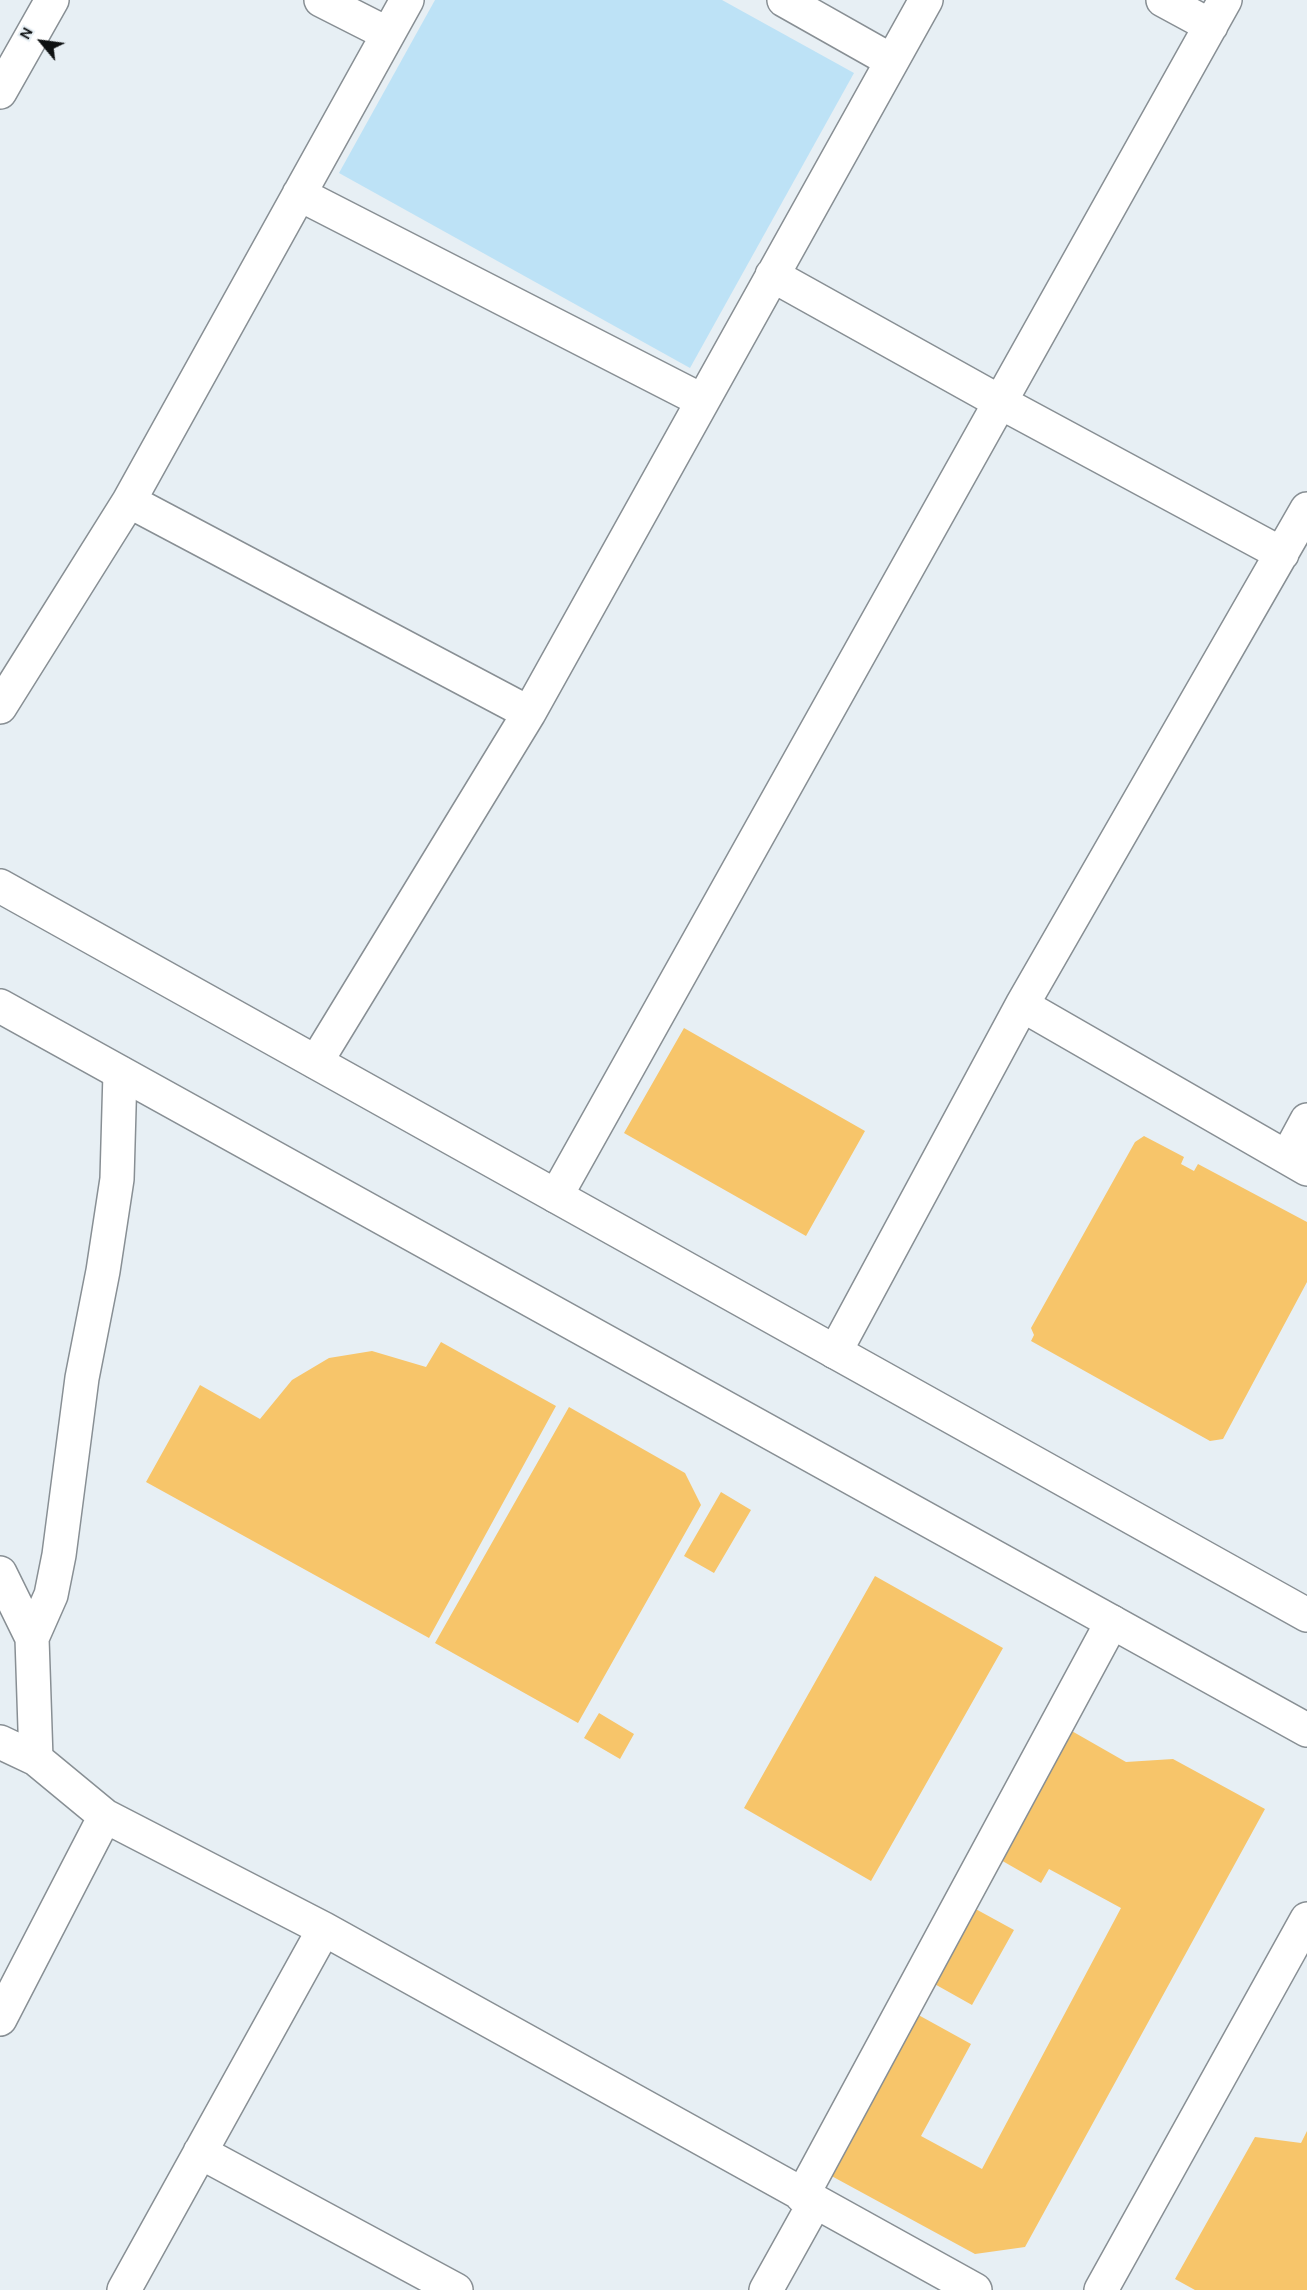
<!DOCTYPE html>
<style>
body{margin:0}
#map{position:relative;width:1307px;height:2290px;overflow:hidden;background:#e7eff4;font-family:Karla,sans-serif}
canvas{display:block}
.north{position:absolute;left:12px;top:12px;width:60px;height:60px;-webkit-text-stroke:4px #e7eff4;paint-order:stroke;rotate:299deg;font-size:16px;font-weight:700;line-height:24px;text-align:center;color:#0e1112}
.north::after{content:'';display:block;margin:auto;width:21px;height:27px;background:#0e1112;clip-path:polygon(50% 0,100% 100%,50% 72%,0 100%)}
</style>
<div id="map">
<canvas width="1307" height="2290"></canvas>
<div class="north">N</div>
</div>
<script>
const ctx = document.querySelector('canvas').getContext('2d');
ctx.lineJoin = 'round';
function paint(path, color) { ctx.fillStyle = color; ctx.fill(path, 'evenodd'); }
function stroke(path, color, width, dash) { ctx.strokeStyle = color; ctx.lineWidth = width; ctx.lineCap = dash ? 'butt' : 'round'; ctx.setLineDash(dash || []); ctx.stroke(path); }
paint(new Path2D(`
 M435,0h287l132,73 -164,295 -351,-195z`), '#bde2f6');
paint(new Path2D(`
 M684,1028l181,103 -59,105 -182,-103z
 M1144,1136l40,21 -3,7 13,7 4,-7 109,58v60l-84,157 -13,2 -179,-100 3,-6 -3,-7 104,-186z
 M441,1342l115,64 -127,232 -283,-156 54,-97 60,34 32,-39 37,-22 43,-7 54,16z
 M569,1407l116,66 16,32 -123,218 -143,-80z
 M721,1492l30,18 -37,63 -30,-17z
 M875,1576l128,72 -132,233 -127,-73z
 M599,1713l35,21 -14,25 -36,-21z
 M1063,1726l63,36 47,-3 92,50 -240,438 -50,7 -149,-81 87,-161 58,32 -50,92 61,33 139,-261 -72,-39 -8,14 -49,-28z
 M972,1907l42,23 -42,75 -41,-23z
 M1307,2131v159h-112l-20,-11 80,-142 46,6z`), '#f7c56a');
const minor = new Path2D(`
 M321,0l67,34
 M784,0l108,61
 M1163,0l48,26
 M0,92l52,-92
 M299,194l402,206
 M772,275l228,127 282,152
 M129,501l400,212
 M0,707l129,-206 278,-501
 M1022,1005l285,164
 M316,1062l213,-349 397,-713
 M1287,1157l20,-37
 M556,1196l669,-1196
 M835,1352l187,-347 285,-496
 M0,1573l32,65 4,121
 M32,1638l19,-43 8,-40 23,-177 21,-107 14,-92 3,-106
 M0,1742l36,17 69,57 219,113 651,361
 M0,2019l105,-203
 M200,2152l256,138
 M802,2196l310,-574
 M124,2290l200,-361
 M766,2290l49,-88
 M1101,2290l206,-371`);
const major = new Path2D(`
 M0,886l1307,729
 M0,1006l1307,724`);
stroke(minor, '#888f94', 36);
stroke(major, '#888f94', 36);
stroke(minor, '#fff', 33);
stroke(major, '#fff', 33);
</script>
